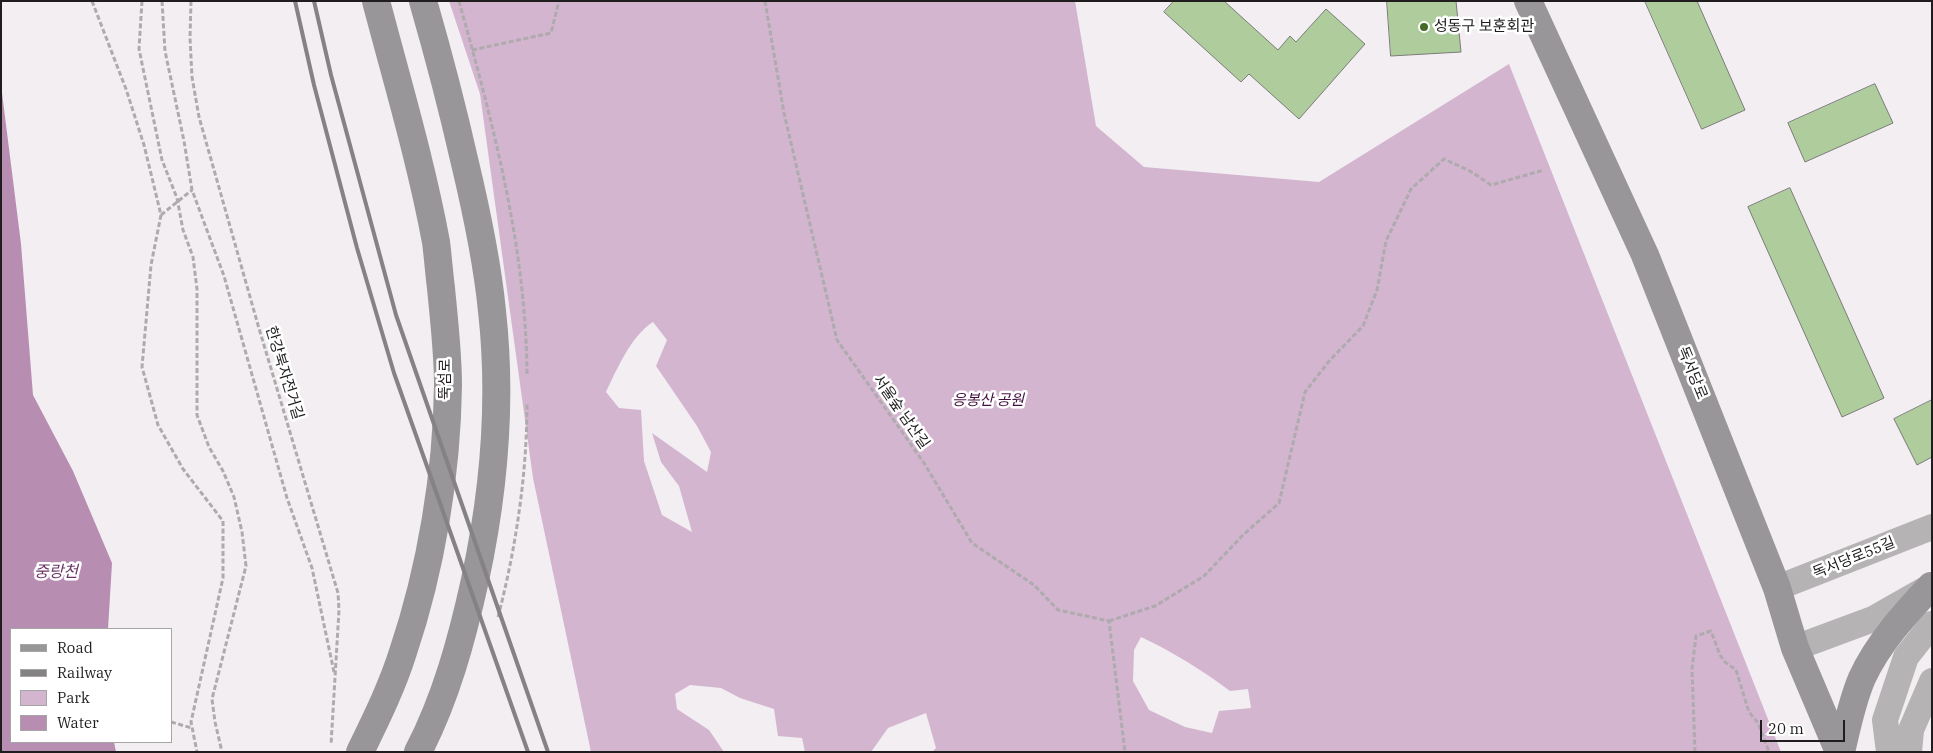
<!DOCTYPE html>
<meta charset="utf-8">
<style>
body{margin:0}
#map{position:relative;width:1933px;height:753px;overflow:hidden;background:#f3eef2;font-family:"IBM Plex Serif",serif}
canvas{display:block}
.frame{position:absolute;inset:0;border:2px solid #1f1d1e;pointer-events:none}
.legend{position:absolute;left:10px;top:628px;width:162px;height:115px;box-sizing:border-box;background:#fff;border:1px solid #a5a5a5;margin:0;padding:6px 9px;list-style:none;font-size:15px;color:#1f1d1e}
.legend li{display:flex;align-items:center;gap:10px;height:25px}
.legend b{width:25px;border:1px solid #a5a5a5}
.scale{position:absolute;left:1760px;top:720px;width:85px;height:22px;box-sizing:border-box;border:2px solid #1f1d1e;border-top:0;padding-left:6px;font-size:15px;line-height:18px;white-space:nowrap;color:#1f1d1e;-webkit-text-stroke:4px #fff;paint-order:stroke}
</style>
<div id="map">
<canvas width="1933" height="753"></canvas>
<div class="frame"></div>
<ul class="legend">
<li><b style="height:6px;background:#999699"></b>Road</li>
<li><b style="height:6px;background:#858284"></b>Railway</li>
<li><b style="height:14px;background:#d3b5cf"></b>Park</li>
<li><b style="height:14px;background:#b78db2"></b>Water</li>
</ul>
<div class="scale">20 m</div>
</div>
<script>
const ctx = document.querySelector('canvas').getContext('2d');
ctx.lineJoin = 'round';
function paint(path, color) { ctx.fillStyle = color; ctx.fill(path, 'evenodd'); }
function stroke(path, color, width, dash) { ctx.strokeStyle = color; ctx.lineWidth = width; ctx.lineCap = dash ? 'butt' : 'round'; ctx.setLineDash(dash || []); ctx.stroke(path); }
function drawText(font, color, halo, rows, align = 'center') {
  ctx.font = font + ' "IBM Plex Serif","Noto Sans KR",serif'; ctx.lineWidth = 5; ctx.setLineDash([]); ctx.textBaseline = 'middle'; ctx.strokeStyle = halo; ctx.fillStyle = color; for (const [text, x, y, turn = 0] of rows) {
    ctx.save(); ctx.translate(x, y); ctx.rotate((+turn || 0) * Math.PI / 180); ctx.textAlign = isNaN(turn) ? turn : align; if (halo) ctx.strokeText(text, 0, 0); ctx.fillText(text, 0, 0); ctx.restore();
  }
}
paint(new Path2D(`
 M449,1h626l21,125 48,41 175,15 190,-118 272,688h-849l4,-4 -10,-35 -38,15 -17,24h-66l-3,-14 -24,-2 -4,-27 -34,-11 -19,-10 -31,-3 -15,9 2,15 32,21 15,22h-133l-58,-274 -53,-384zM653,322l14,18 -11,26 41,60 14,26 -4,20 -55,-39 9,29 18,24 13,46 -30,-17 -18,-54 -3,-51 -22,-2 -13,-16c11,-23 25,-56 47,-70zM1141,637c32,15 61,33 89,54l18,-2 3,19 -32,3 -7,22 -27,-6 -36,-17 -16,-29 1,-31z`), '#d3b5cf');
paint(new Path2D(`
 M1,85l20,159 12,151 40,76 39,92 -4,66h-97v113h103l2,10h-115z`), '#b78db2');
const building = new Path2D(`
 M1174,1h50l54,49 12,-14 6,6 30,-33 39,35 -66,75 -50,-45 -8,8 -77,-70z
 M1387,1h69l5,51 -70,4z
 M1645,1h52l48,109 -43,19z
 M1875,84l18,39 -88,39 -17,-39z
 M1790,188l94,210 -42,19 -94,-210z
 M1932,400v57l-15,8 -23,-46z`);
paint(building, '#afcc9d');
stroke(building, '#797c77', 1);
stroke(new Path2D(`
 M92,1l34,88 18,56 17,70 -10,50 -9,102 16,58 25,44 40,52v57l-32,144 6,30
 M142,1l-3,48 23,111 15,38 6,32 10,27 4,32v126l12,32 14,24 11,26 8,35 4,34 -34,133 3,23 7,30
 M162,1l3,50 19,90 8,49 32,86 63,222 25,70 22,104
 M191,1l-1,37 2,39 7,40 59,208 80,268 1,17 -8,135
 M459,1c34,123 67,245 68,373
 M765,1l19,112 53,227 87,123 48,80 62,42 24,25 51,11 16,131
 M472,50l79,-17 8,-32
 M161,215l31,-25
 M498,617c18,-69 29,-143 29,-214
 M1109,621l46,-15 49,-30 39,-41 36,-32 26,-111 25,-32 33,-34 14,-36 9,-49 25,-52 33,-30 26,12 21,14 53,-15
 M171,722l21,6
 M1695,752l-3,-83 4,-33 15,-5 9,24 5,7 11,8 13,42 9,11 11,29`), '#aeaaad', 3, [5, 2.5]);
stroke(new Path2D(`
 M1777,588l155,-61
 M1795,648l78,-29 51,-29
 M1889,752l-4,-32 21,-63 26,-33
 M1909,752l2,-22 21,-49`), '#b6b3b5', 26);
stroke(new Path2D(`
 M1528,1l117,254 132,333 18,60 44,104
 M360,752c16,-33 32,-65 43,-100 28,-83 44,-179 45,-267 0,-32 -4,-65 -7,-97 -2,-15 -3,-31 -5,-46 -15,-81 -39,-161 -60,-241
 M418,752c28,-54 44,-113 57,-172 19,-88 27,-179 17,-269 -5,-52 -16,-102 -28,-152 -12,-53 -26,-106 -41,-158
 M1841,752c6,-25 11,-51 21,-74 16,-35 43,-64 69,-92`), '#999699', 28);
stroke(new Path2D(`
 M295,1l19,84 43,163 37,125 134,379
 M314,1l17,74 65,240 152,437`), '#858284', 4);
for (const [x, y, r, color] of [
 [1424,27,5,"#456b26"]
]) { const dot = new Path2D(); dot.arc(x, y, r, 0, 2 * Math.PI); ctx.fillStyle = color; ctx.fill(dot); stroke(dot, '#fff', 2); }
drawText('15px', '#1f1d1e', '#fff', [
 ["성동구 보훈회관",1434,27]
], 'left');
drawText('15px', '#1f1d1e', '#fff', [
 ["한강북자전거길",284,373,73],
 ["독서당로",1692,373,68],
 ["뚝섬로",446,379,-90],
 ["서울숲 남산길",901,412,55],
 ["독서당로55길",1854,558,-22]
]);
drawText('italic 15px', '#441141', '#fff', [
 ["응봉산 공원",988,401]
]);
drawText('italic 16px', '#6a3566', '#fff', [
 ["중랑천",56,572]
]);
</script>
